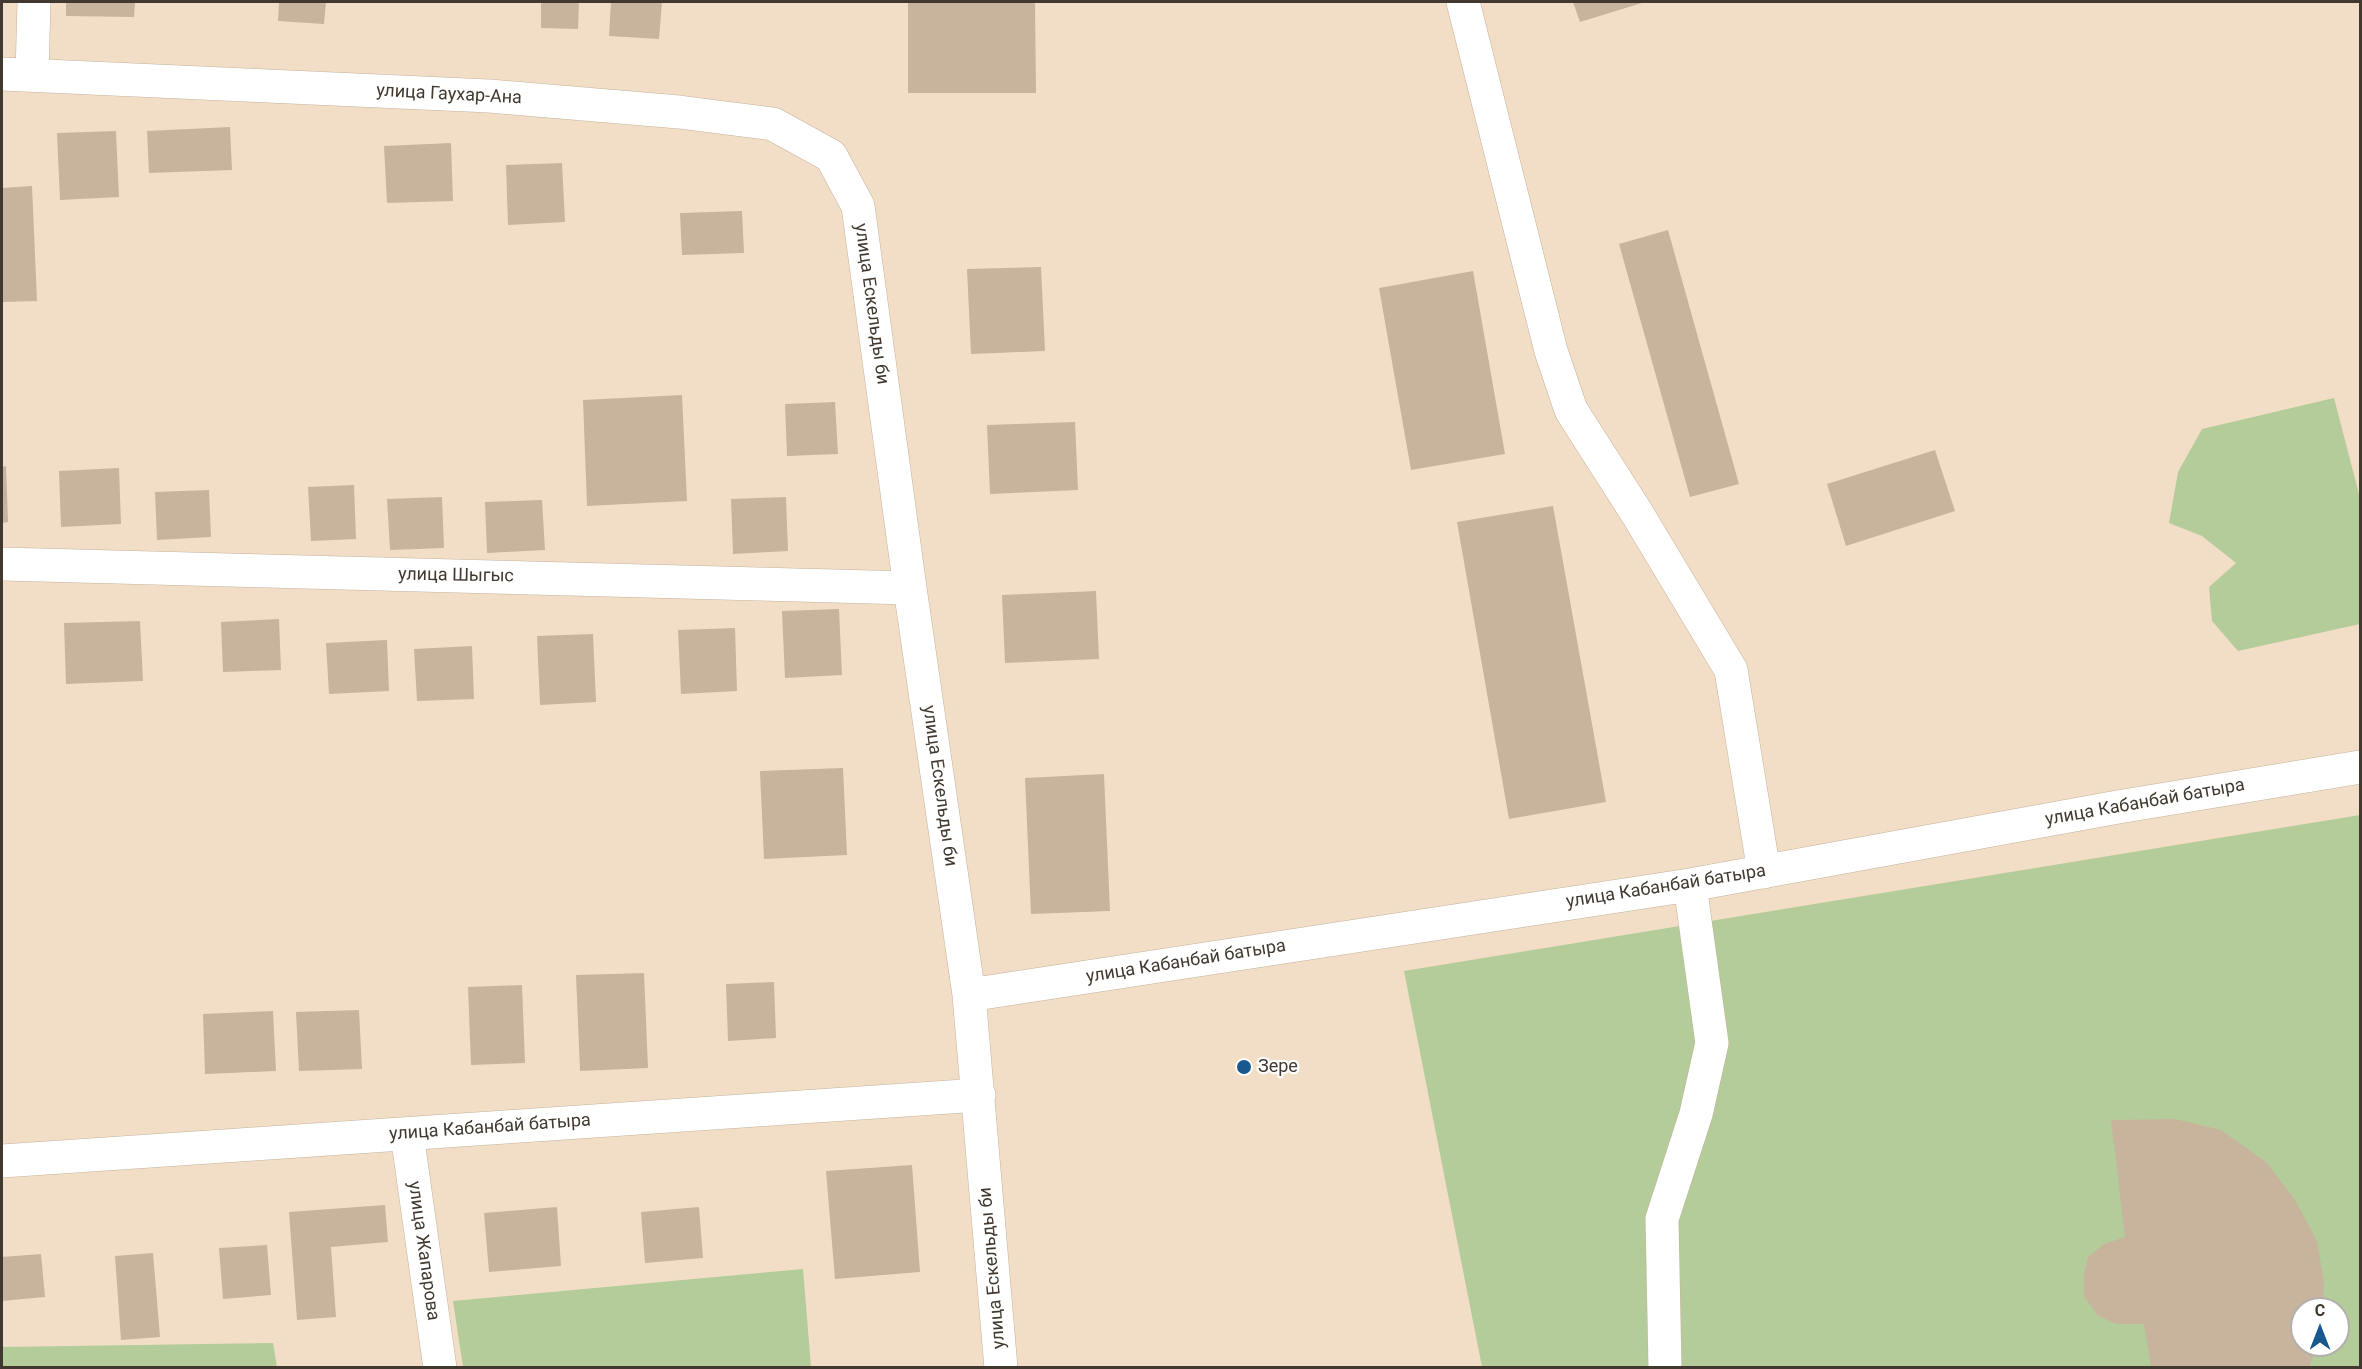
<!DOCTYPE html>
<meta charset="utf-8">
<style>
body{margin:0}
#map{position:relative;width:2362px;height:1369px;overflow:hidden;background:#f2dec6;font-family:Roboto,sans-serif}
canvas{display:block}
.frame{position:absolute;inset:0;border:3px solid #41392f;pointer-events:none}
.north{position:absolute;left:2290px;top:1297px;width:60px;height:60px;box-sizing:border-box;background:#fff;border:2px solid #b3b0ac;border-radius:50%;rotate:0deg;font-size:16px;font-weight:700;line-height:24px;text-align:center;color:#41392f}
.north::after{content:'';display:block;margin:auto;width:21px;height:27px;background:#18588e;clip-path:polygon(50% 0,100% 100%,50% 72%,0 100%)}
</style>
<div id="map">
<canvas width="2362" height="1369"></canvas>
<div class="frame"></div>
<div class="north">С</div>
</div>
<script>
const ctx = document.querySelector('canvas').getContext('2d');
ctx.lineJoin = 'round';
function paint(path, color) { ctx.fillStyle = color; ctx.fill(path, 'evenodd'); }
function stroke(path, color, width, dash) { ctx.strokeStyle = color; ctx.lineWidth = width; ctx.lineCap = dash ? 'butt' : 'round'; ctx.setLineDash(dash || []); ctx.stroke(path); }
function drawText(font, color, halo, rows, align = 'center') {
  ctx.font = font + ' Roboto,sans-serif'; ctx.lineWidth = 4.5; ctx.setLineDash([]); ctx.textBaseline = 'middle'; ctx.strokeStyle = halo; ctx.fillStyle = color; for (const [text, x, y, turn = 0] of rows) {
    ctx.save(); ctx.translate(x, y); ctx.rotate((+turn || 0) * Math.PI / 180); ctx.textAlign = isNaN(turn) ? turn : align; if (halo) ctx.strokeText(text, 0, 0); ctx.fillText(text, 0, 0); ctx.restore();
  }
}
paint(new Path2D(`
 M2334,398l26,100v126l-122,27 -26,-30 -3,-34 27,-24 -34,-27 -33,-13 9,-51 24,-43z
 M2360,815v552h-878l-78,-396zM2302,1309h36v36h-36z
 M803,1269l8,98h-348l-10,-66z
 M273,1343l4,24h-275v-20z`), '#b3cc9a');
paint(new Path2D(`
 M66,2h69l-1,15 -68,-1z
 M279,2h47l-2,22 -46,-3z
 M541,2h38l-1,27 -37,-1z
 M611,2h51l-3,37 -50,-3z
 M908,2h127l1,91h-128z
 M1573,2h72l-65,20z
 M230,127l2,43 -83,3 -2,-42z
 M116,131l3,66 -59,3 -3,-67z
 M451,143l2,58 -66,2 -3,-57z
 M562,163l3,59 -57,3 -2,-60z
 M32,186l5,115 -35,1v-114z
 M742,211l2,42 -62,2 -2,-42z
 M1668,230l71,254 -49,13 -71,-253z
 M1041,267l4,84 -74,3 -4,-85z
 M1473,271l32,183 -94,16 -32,-182z
 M682,395l5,106 -100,5 -4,-106z
 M835,402l3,52 -51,2 -2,-52z
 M1075,422l3,68 -88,4 -3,-69z
 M1935,450l20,61 -109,35 -19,-62z
 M6,466l2,56 -6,1v-56z
 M119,468l2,56 -60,3 -2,-56z
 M354,485l2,54 -45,2 -3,-54z
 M209,490l2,47 -54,3 -2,-48z
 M442,497l2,51 -54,2 -3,-51z
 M786,497l2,54 -55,3 -2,-55z
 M542,500l3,50 -58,3 -2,-51z
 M1553,506l53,296 -97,17 -52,-297z
 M1096,591l3,68 -94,4 -3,-68z
 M839,609l3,66 -57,3 -3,-67z
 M279,619l2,51 -58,2 -2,-50z
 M140,621l3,60 -77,3 -2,-61z
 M735,628l2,63 -56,3 -3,-64z
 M593,634l3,68 -56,3 -3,-69z
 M387,640l2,51 -60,3 -3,-51z
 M472,646l2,53 -57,2 -3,-52z
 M843,768l4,87 -83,4 -4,-88z
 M1104,774l6,137 -79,3 -6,-136z
 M644,973l4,95 -68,3 -4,-96z
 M774,982l2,56 -48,3 -2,-57z
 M522,985l3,78 -54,2 -3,-78z
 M359,1010l3,59 -63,2 -3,-59z
 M273,1011l3,60 -71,3 -2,-60z
 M2175,1119l46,11 45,32 29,38 22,41 7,42 -1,26h-21v36h15l-8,23h-158l-7,-44h-28l-19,-9 -13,-19v-23l4,-16 16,-13 21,-7 -14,-117z
 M912,1165l8,107 -85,7 -9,-108z
 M385,1205l3,37 -57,5 5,70 -39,3 -8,-108z
 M557,1207l4,59 -72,6 -5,-59z
 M699,1207l4,51 -58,5 -4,-51z
 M267,1245l4,50 -48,4 -4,-51z
 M153,1253l7,84 -39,3 -6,-84z
 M41,1254l4,43 -43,4v-44z`), '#c8b49d');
const minor = new Path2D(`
 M1463,2l88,349 20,59 67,105 93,155 33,202
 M2,74l487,22 190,16 94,12 58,32 27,50 52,382 59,407 32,373
 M32,75l2,-73
 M2,564l908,24
 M969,995l721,-110 428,-78 242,-40
 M407,1134l33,234
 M2,1161l977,-66
 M1665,1368l-3,-149 34,-105 16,-71 -22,-158`);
stroke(minor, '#c5b19a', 34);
stroke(minor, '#fff', 33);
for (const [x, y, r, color] of [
 [1244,1067,8,"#18588e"]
]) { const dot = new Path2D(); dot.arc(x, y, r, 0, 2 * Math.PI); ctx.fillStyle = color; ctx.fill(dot); stroke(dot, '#fff', 2); }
drawText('18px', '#41392f', '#fff', [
 ["улица Гаухар-Ана",449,95,3],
 ["улица Ескельды би",871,304,82],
 ["улица Шыгыс",456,576,1],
 ["улица Ескельды би",939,786,82],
 ["улица Кабанбай батыра",2145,803,-10],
 ["улица Кабанбай батыра",1666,887,-9],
 ["улица Кабанбай батыра",1186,962,-9],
 ["улица Кабанбай батыра",490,1128,-4],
 ["улица Жапарова",423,1251,82],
 ["улица Ескельды би",993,1268,-95]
]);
drawText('18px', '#41392f', '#fff', [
 ["Зере",1258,1067]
], 'left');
</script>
